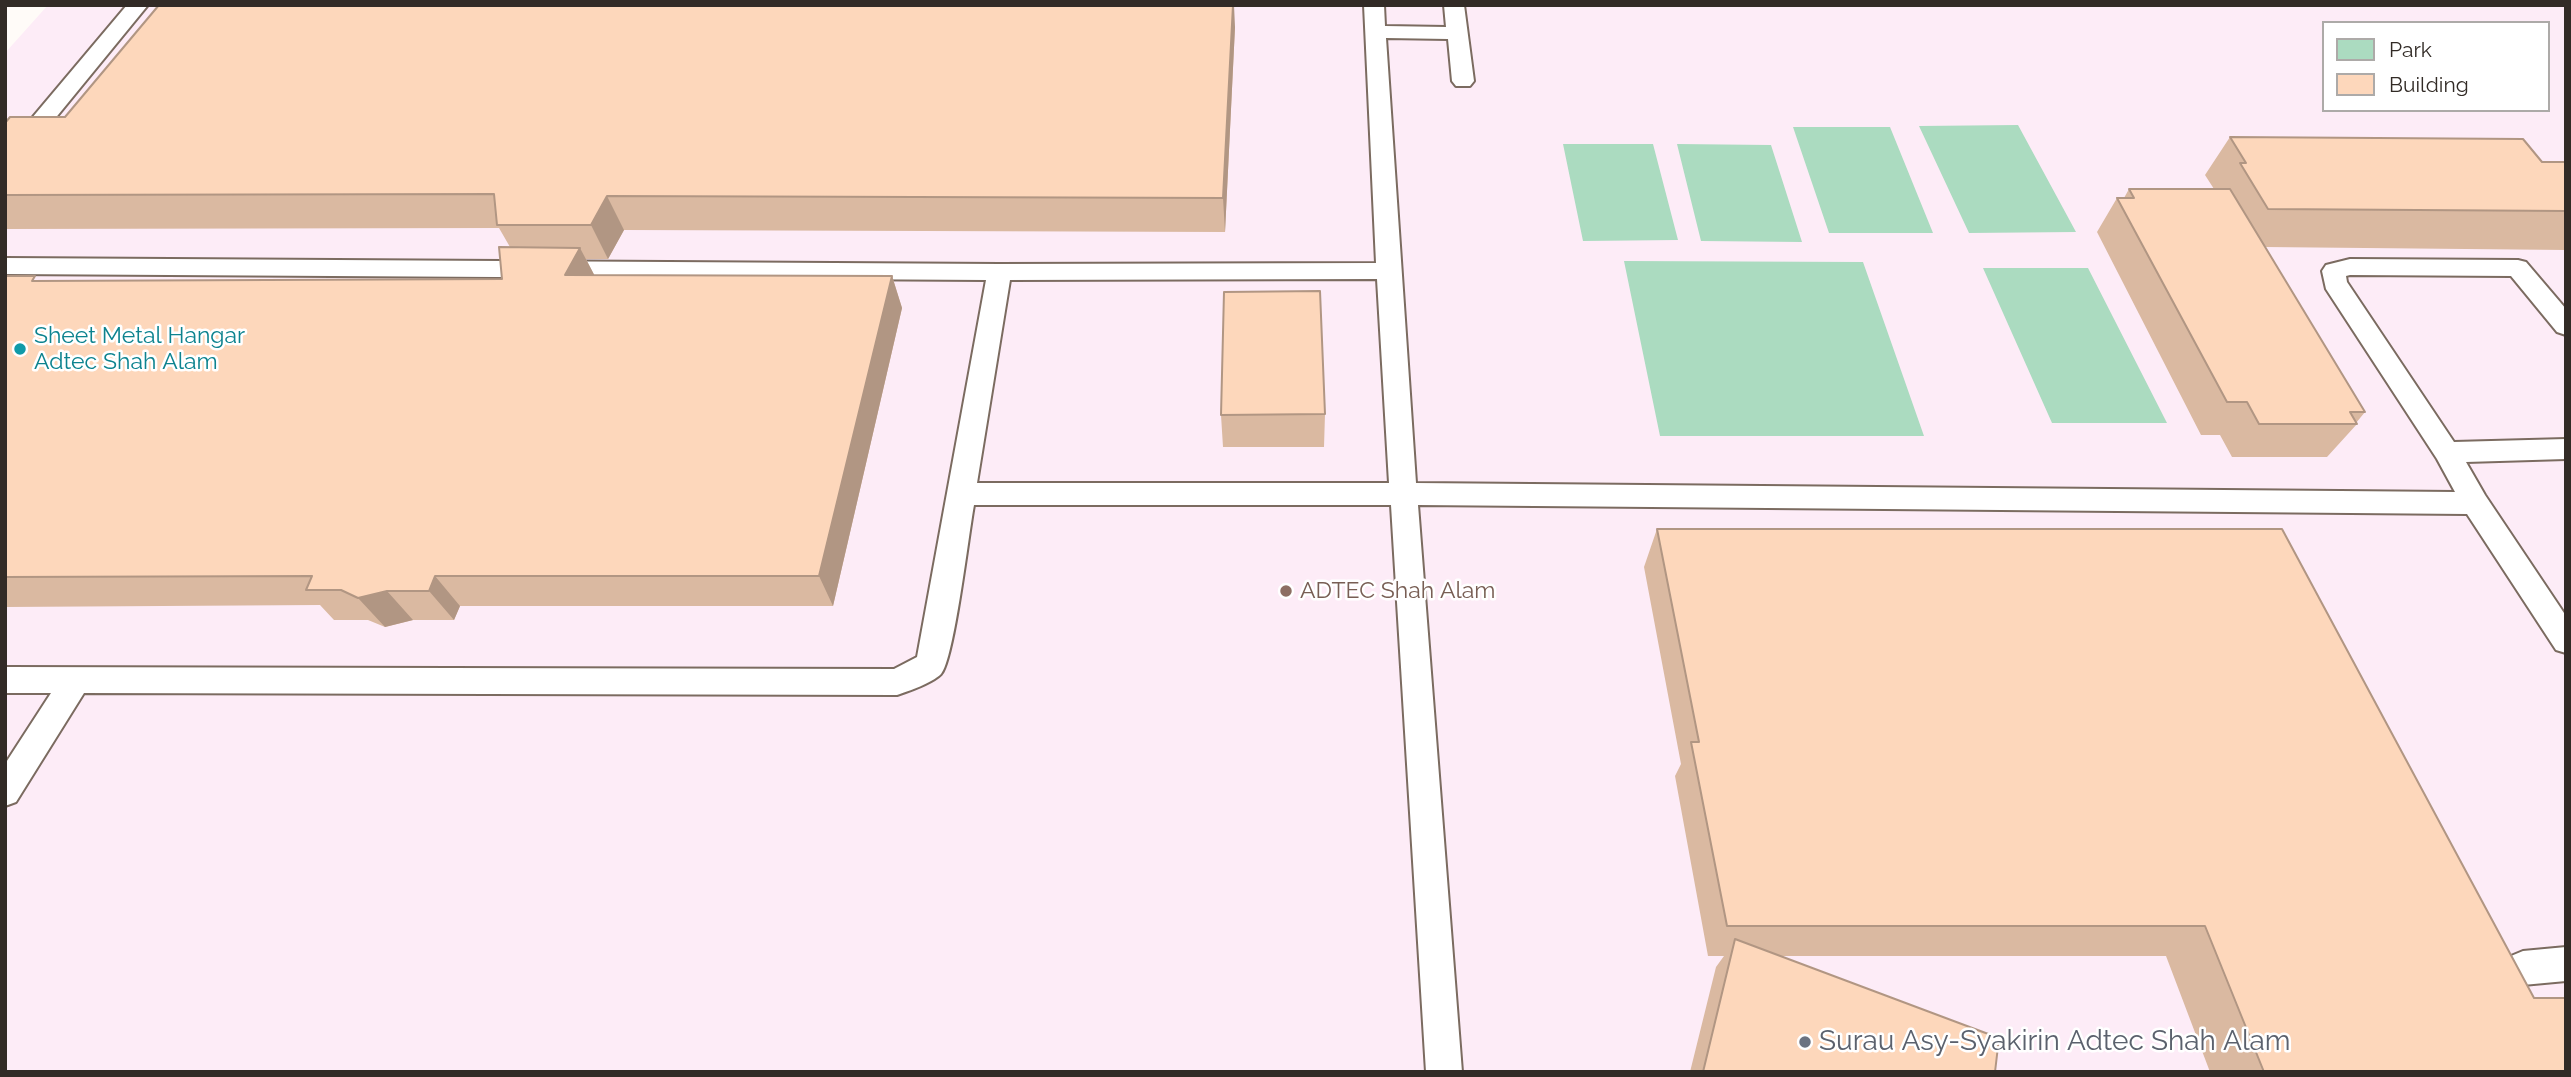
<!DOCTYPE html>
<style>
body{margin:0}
#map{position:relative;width:2571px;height:1077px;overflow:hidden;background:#fffbf8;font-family:Raleway,sans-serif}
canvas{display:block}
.frame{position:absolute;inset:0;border:7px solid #322b26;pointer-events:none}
.legend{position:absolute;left:2322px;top:21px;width:228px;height:91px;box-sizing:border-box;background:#fff;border:2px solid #adaaa8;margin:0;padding:9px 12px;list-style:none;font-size:21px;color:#322b26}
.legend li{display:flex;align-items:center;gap:14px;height:35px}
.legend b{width:35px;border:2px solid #adaaa8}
</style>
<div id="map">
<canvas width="2571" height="1077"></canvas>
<div class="frame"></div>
<ul class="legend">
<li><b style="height:19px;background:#abdbc0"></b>Park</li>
<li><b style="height:19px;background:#fdd7bb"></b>Building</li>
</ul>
</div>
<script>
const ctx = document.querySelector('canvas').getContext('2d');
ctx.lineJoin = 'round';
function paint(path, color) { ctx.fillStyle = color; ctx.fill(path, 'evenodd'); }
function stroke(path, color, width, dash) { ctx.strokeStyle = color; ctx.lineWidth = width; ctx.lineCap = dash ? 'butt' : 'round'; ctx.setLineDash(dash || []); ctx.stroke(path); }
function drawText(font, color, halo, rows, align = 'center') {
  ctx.font = font + ' Raleway,sans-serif'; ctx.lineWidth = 5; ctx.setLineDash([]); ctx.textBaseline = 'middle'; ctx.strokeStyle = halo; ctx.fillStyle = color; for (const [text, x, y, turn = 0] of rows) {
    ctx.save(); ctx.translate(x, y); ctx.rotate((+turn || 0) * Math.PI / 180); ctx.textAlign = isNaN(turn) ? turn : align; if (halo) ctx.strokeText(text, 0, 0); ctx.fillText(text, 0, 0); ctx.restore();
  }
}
paint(new Path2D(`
 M48,5h2518v1067h-2561v-1019zM2324,23h224v87h-224z`), '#fdecf7');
paint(new Path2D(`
 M2018,125l58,107 -107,1 -50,-107z
 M1793,127h97l43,106h-104z
 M1563,144h90l25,96 -95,1z
 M1677,144l94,1 31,97 -101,-1z
 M1624,261l239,1 61,174h-264z
 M1983,268h105l79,155h-115z`), '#abdbc0');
const service = new Path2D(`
 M127,5h21l-135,165 -8,2v-22z
 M1364,5h20l1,21 61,1 -2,-22h20l10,76 -4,5h-14l-4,-5 -4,-42 -62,-1 30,445 1039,9 -18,-33 -111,-170 -4,-18 4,-6 24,-6 168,1 8,2 40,47v26l-9,-3 -46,-56 -161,-1 -4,1 1,6 107,160 112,-3v20l-100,3 19,33 81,121v37l-10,-3 -89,-136 -1049,-9 44,567h-36l-35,-567h-417c-5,26 -20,155 -33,169 -9,9 -32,17 -44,21l-813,-2 -68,109 -11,4v-42l46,-71h-46v-26l889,2 23,-12 69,-377 -981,-6v-16l994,6 377,-1zM1377,279l12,204h-412l33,-203z
 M2566,947v34l-43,4 -12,-5 -5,-12 5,-12 12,-5z`);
stroke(service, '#7b6b60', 4);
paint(service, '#fff');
paint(new Path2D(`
 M1235,27l-10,205 -601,-2 -16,29h-22l8,16 298,1 10,32 -69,298h-373l-6,14h-41l-28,7 -17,-7h-34l-14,-15 -315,2v-331l35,5 462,-2 8,-32 -11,-19 -494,1v-106z
 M2230,137l312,25h24v88l-301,-3 100,165 -9,11 1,1 -30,33h-95l-12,-22h-19l-104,-203 20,-34h7l5,-9h85l-9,-14z
 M1325,414l-1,33h-101l-2,-32z
 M1657,529l909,543h-356l-44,-116h-386l215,116h-305l26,-105 8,-11h-16l-33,-180 6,-12 -37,-197z`), '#dab9a1');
paint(new Path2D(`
 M1233,5h1l1,22 -10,205 -2,-34z
 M607,196l17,34 -16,29 -17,-34z
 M580,248l17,32 -32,-5z
 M892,276l10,32 -69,298 -14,-30z
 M435,576l25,30 -6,14 -25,-29z
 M387,591l26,29 -28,7 -27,-29z`), '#b19683');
const building = new Path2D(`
 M159,5h1074l-10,193 -616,-2 -16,29h-94l-3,-31 -489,1v-72l5,-6h55z
 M2230,137l293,2 19,23h24v49l-298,-2 -28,-46h6z
 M2129,189h101l135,223h-15l7,12h-98l-12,-22h-20l-110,-204h17z
 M499,247l81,1 -15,27 327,1 -73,300h-384l-6,15h-42l-29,7 -17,-8h-35l6,-14 -307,1v-301h30l-3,5 470,-2z
 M1320,291l5,123 -104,1 3,-123z
 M1657,529h625l252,469h32v74h-302l-59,-146h-478l-36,-184h8z
 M1735,939l264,99 -4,34h-292z`);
paint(building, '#fdd7bb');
stroke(building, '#b19683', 2);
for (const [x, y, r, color] of [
 [20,349,7,"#0f9aa8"],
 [1286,591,7,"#8d6e63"],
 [1805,1042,7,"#6b7280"]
]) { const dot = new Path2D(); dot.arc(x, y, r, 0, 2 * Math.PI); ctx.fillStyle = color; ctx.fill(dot); stroke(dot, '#fff', 2.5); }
drawText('23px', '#0d838f', '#fff', [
 ["Sheet Metal Hangar",34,336],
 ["Adtec Shah Alam",34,362]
], 'left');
drawText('23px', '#785e54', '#fff', [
 ["ADTEC Shah Alam",1300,591]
], 'left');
drawText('28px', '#5b616d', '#fff', [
 ["Surau Asy-Syakirin Adtec Shah Alam",1819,1042]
], 'left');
</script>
